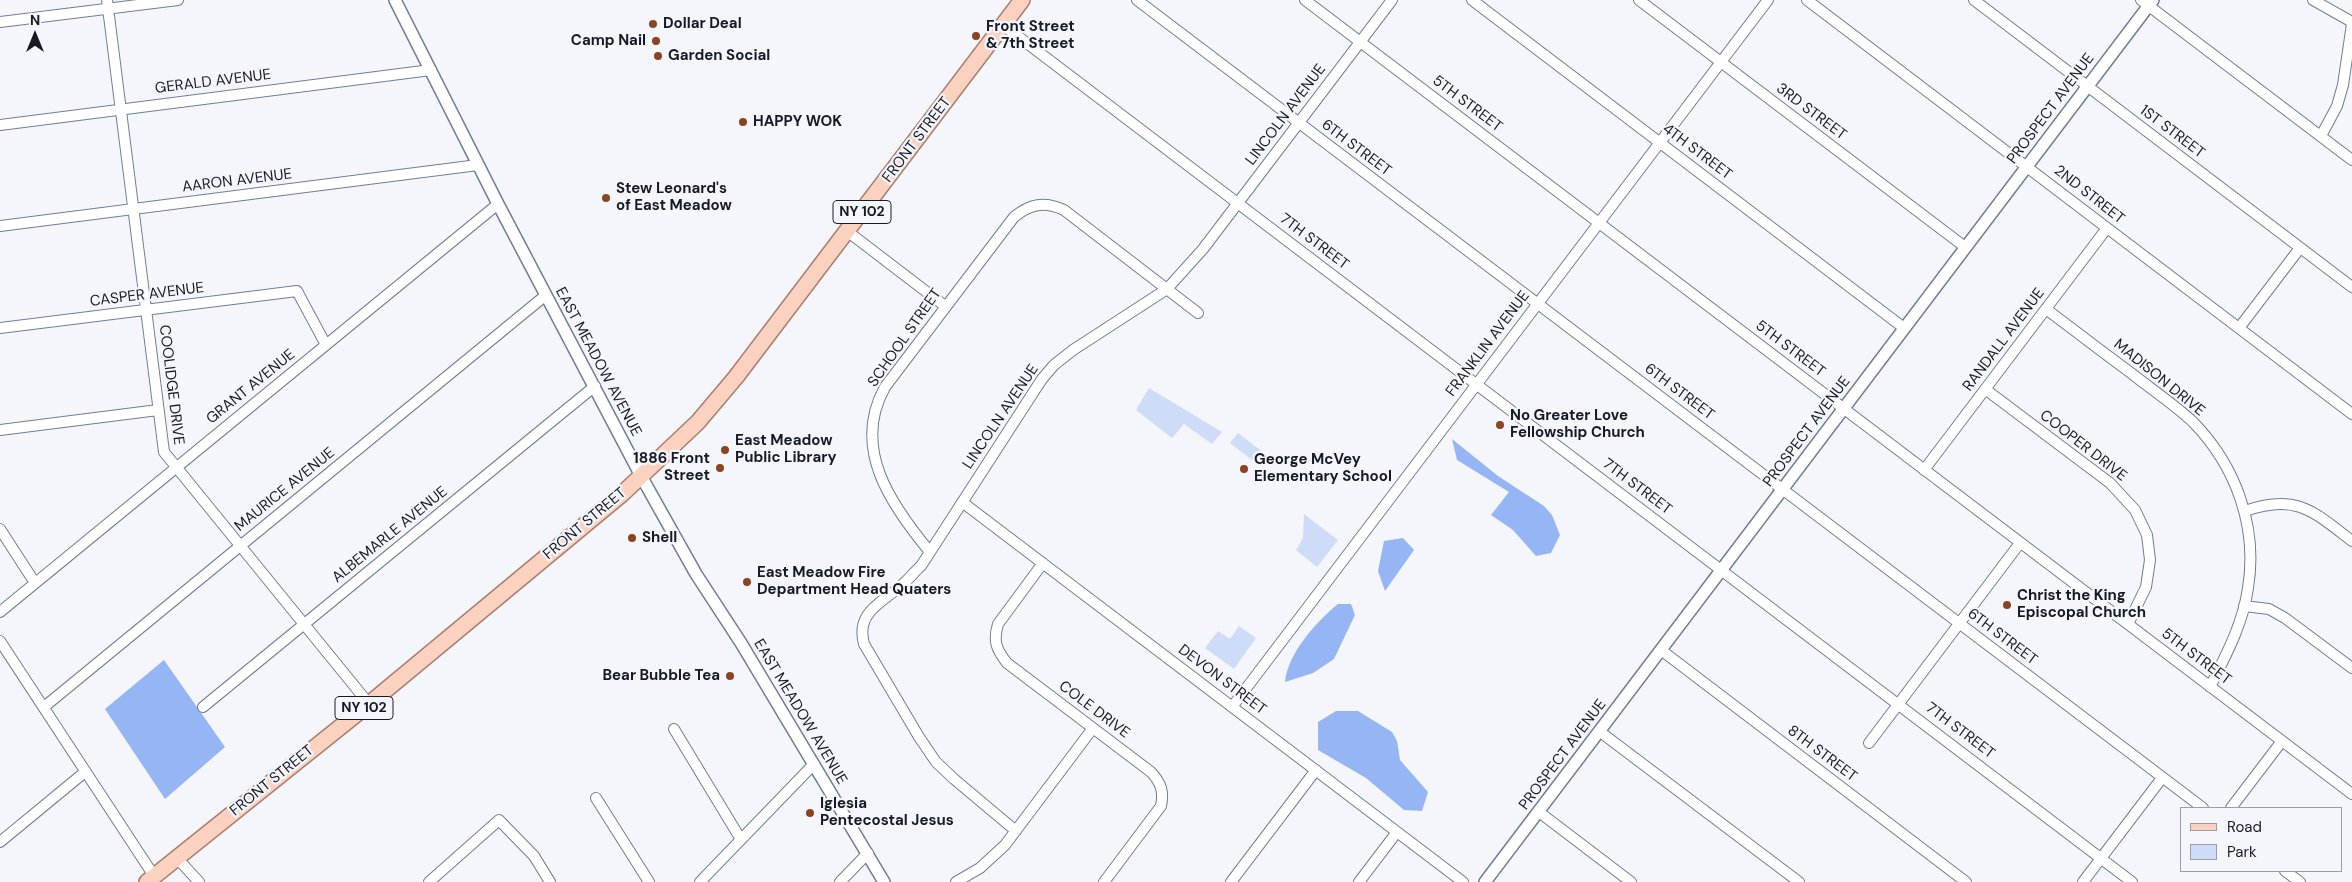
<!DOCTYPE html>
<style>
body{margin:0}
#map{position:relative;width:2352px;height:882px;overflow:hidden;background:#f4f6fc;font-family:"DM Sans",sans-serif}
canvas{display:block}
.legend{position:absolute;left:2180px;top:807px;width:162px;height:65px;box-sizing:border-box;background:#f4f6fc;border:1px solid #9b9ea6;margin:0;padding:6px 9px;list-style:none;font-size:15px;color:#161a24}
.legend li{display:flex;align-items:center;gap:10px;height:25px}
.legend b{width:25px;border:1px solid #9b9ea6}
.north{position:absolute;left:10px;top:10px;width:50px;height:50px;-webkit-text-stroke:4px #f4f6fc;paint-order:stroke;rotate:0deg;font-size:14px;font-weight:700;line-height:20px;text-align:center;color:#161a24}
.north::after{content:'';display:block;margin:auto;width:18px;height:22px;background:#161a24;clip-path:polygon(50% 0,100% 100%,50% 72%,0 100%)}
</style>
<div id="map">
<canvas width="2352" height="882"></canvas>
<ul class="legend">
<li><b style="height:6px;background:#fbd2bf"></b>Road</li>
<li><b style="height:14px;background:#cfdcf7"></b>Park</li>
</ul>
<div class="north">N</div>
</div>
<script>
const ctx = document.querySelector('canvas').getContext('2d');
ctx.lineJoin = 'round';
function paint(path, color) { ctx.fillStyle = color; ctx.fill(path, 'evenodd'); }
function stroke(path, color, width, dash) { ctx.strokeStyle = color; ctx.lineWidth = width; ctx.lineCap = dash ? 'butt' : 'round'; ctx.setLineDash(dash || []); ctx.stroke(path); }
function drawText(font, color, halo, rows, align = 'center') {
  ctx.font = font + ' "DM Sans",sans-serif'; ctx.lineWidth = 4.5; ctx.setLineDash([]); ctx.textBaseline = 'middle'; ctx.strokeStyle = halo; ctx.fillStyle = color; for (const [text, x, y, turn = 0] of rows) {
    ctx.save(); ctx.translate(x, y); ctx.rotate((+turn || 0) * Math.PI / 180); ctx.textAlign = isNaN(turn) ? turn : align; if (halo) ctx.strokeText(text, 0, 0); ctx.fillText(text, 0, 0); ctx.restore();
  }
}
paint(new Path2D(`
 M1149,388l73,44 -10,12 -28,-20 -12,14 -36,-28z
 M1238,433l26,20 -8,10 -26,-20z
 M1304,514l34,26 -21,27 -21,-17 7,-12z
 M1239,626l17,12 -22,31 -29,-21 13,-17 12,8z`), '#cfdcf7');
paint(new Path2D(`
 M1452,439l46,37 46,30 8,9 8,20 -9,18 -15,3 -23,-26 -22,-15 18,-23 -52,-32z
 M1403,538l11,12 -29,41 -7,-20 6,-30z
 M1338,604h13l4,11 -21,44 -21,14 -28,9c3,-29 31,-60 53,-78z
 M164,660l61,87 -60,52 -60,-90z
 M1336,711h22l34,21 5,9 3,19 28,32 -6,19 -18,-1 -38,-32 -48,-28v-28z`), '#96b5f5');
const minor = new Path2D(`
 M107,0l57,452 205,252
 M1137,0l1066,808
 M1305,0l1047,794
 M1472,0l432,328
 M1639,0l326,247
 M1807,0l545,414
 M1974,0l378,287
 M2141,0l211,160
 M2313,0l39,22
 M0,22l178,-22
 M1003,25l1129,857
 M0,125l431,-55
 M2321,136l16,-30 6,-21 9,-61
 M0,226l478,-61
 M847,231l98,75
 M2046,309c28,21 56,43 85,64 20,16 43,31 62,49 43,44 65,105 55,166 -5,36 -22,67 -38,99
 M0,328l297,-37 29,54
 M2239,328l61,-80
 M1985,389l125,94 25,27 12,25 3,25 -4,27 -18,37
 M0,430l158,-20
 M1924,470l183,-242
 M962,502l501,380
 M2245,511c51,-18 68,0 107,30
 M0,529l35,54
 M930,552c-39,-47 -79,-104 -45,-165l129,-170c16,-13 30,-16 50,-7l134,103
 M1043,563l-45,61c-5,17 -2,25 9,39l144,109c10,11 13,19 10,34l-57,76
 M2244,606l25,3 16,9 67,50
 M0,612l498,-408
 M0,641l154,235
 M1661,650l305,232
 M44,707l502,-412
 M203,707l392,-321
 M1232,707l536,-707
 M674,729l66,109
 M1599,731l200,151
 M1869,743l151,-200
 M596,798l53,84
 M2231,808l51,-67
 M1539,812l92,70
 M1016,831l-62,-52 -18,-17 -17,-25 -55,-93c-9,-33 20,-42 40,-61 6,-5 11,-12 17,-17l121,-187 12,-14 19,-15 94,-61 36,-40 189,-249
 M0,842l85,-70
 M177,858l22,24
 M2285,871l15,11
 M429,882l70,-62 35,36 16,26
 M700,882l114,-118
 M840,882l28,-29
 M956,882l24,-14 25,-23 88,-117
 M1231,882l85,-112
 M1359,882l38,-50
 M2083,882l79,-104`);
const tertiary = new Path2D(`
 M395,0l103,204 143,272 55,98 45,69 143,239
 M1485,882l668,-882`);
const primary = new Path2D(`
 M147,882l222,-178 253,-210 76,-72 38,-45 286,-377`);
stroke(minor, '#717d95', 12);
stroke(tertiary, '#717d95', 14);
stroke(primary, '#aa7e6d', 18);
stroke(minor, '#fff', 10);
stroke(tertiary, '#fff', 11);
stroke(primary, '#fbd2bf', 15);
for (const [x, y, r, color] of [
 [653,24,5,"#8a441f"],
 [976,36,5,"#8a441f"],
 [656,41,5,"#8a441f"],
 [658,56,5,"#8a441f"],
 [743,122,5,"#8a441f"],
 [606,198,5,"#8a441f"],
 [1500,425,5,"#8a441f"],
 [725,450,5,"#8a441f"],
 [720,468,5,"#8a441f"],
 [1244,469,5,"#8a441f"],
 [632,538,5,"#8a441f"],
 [747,582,5,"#8a441f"],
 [2007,605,5,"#8a441f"],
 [730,676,5,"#8a441f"],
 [810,813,5,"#8a441f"]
]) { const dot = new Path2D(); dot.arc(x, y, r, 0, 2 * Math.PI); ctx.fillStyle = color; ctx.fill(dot); stroke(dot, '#f4f6fc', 2); }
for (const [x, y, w] of [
 [862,212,58],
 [364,708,58]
]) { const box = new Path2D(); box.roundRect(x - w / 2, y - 11.5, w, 23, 4); ctx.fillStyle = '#f4f6fc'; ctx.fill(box); stroke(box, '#161a24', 1); }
drawText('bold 14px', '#161a24', null, [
 ["NY 102",862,212],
 ["NY 102",364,708]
]);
drawText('bold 15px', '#161a24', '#f4f6fc', [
 ["Dollar Deal",663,24],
 ["Front Street",986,27],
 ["& 7th Street",986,44],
 ["Camp Nail",646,41,"right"],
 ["Garden Social",668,56],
 ["HAPPY WOK",753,122],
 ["Stew Leonard's",616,189],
 ["of East Meadow",616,206],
 ["No Greater Love",1510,416],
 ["Fellowship Church",1510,433],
 ["East Meadow",735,441],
 ["Public Library",735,458],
 ["1886 Front",710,459,"right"],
 ["Street",710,476,"right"],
 ["George McVey",1254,460],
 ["Elementary School",1254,477],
 ["Shell",642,538],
 ["East Meadow Fire",757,573],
 ["Department Head Quaters",757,590],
 ["Christ the King",2017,596],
 ["Episcopal Church",2017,613],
 ["Bear Bubble Tea",720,676,"right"],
 ["Iglesia",820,804],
 ["Pentecostal Jesus",820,821]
], 'left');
drawText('15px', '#161a24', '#f4f6fc', [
 ["GERALD AVENUE",213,82,-7],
 ["5TH STREET",1467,104,37],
 ["PROSPECT AVENUE",2051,109,-53],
 ["3RD STREET",1811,112,37],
 ["LINCOLN AVENUE",1286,115,-53],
 ["1ST STREET",2172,132,37],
 ["FRONT STREET",917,140,-53],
 ["6TH STREET",1356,148,37],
 ["4TH STREET",1697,152,37],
 ["AARON AVENUE",237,181,-7],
 ["2ND STREET",2089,195,38],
 ["7TH STREET",1314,242,37],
 ["CASPER AVENUE",147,295,-7],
 ["SCHOOL STREET",905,338,-55],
 ["RANDALL AVENUE",2004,340,-53],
 ["FRANKLIN AVENUE",1488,344,-53],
 ["5TH STREET",1790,349,37],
 ["EAST MEADOW AVENUE",598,362,62],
 ["MADISON DRIVE",2159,378,39],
 ["COOLIDGE DRIVE",171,385,83],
 ["GRANT AVENUE",251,387,-39],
 ["6TH STREET",1679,392,37],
 ["LINCOLN AVENUE",1001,417,-56],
 ["PROSPECT AVENUE",1807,432,-53],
 ["COOPER DRIVE",2083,446,38],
 ["7TH STREET",1637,487,37],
 ["MAURICE AVENUE",285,490,-39],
 ["FRONT STREET",585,524,-40],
 ["ALBEMARLE AVENUE",390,535,-39],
 ["6TH STREET",2002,637,37],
 ["5TH STREET",2196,657,37],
 ["DEVON STREET",1222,680,37],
 ["COLE DRIVE",1094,710,37],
 ["EAST MEADOW AVENUE",800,712,59],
 ["7TH STREET",1960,731,37],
 ["8TH STREET",1822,754,37],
 ["PROSPECT AVENUE",1563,755,-53],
 ["FRONT STREET",272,781,-39]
]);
</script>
